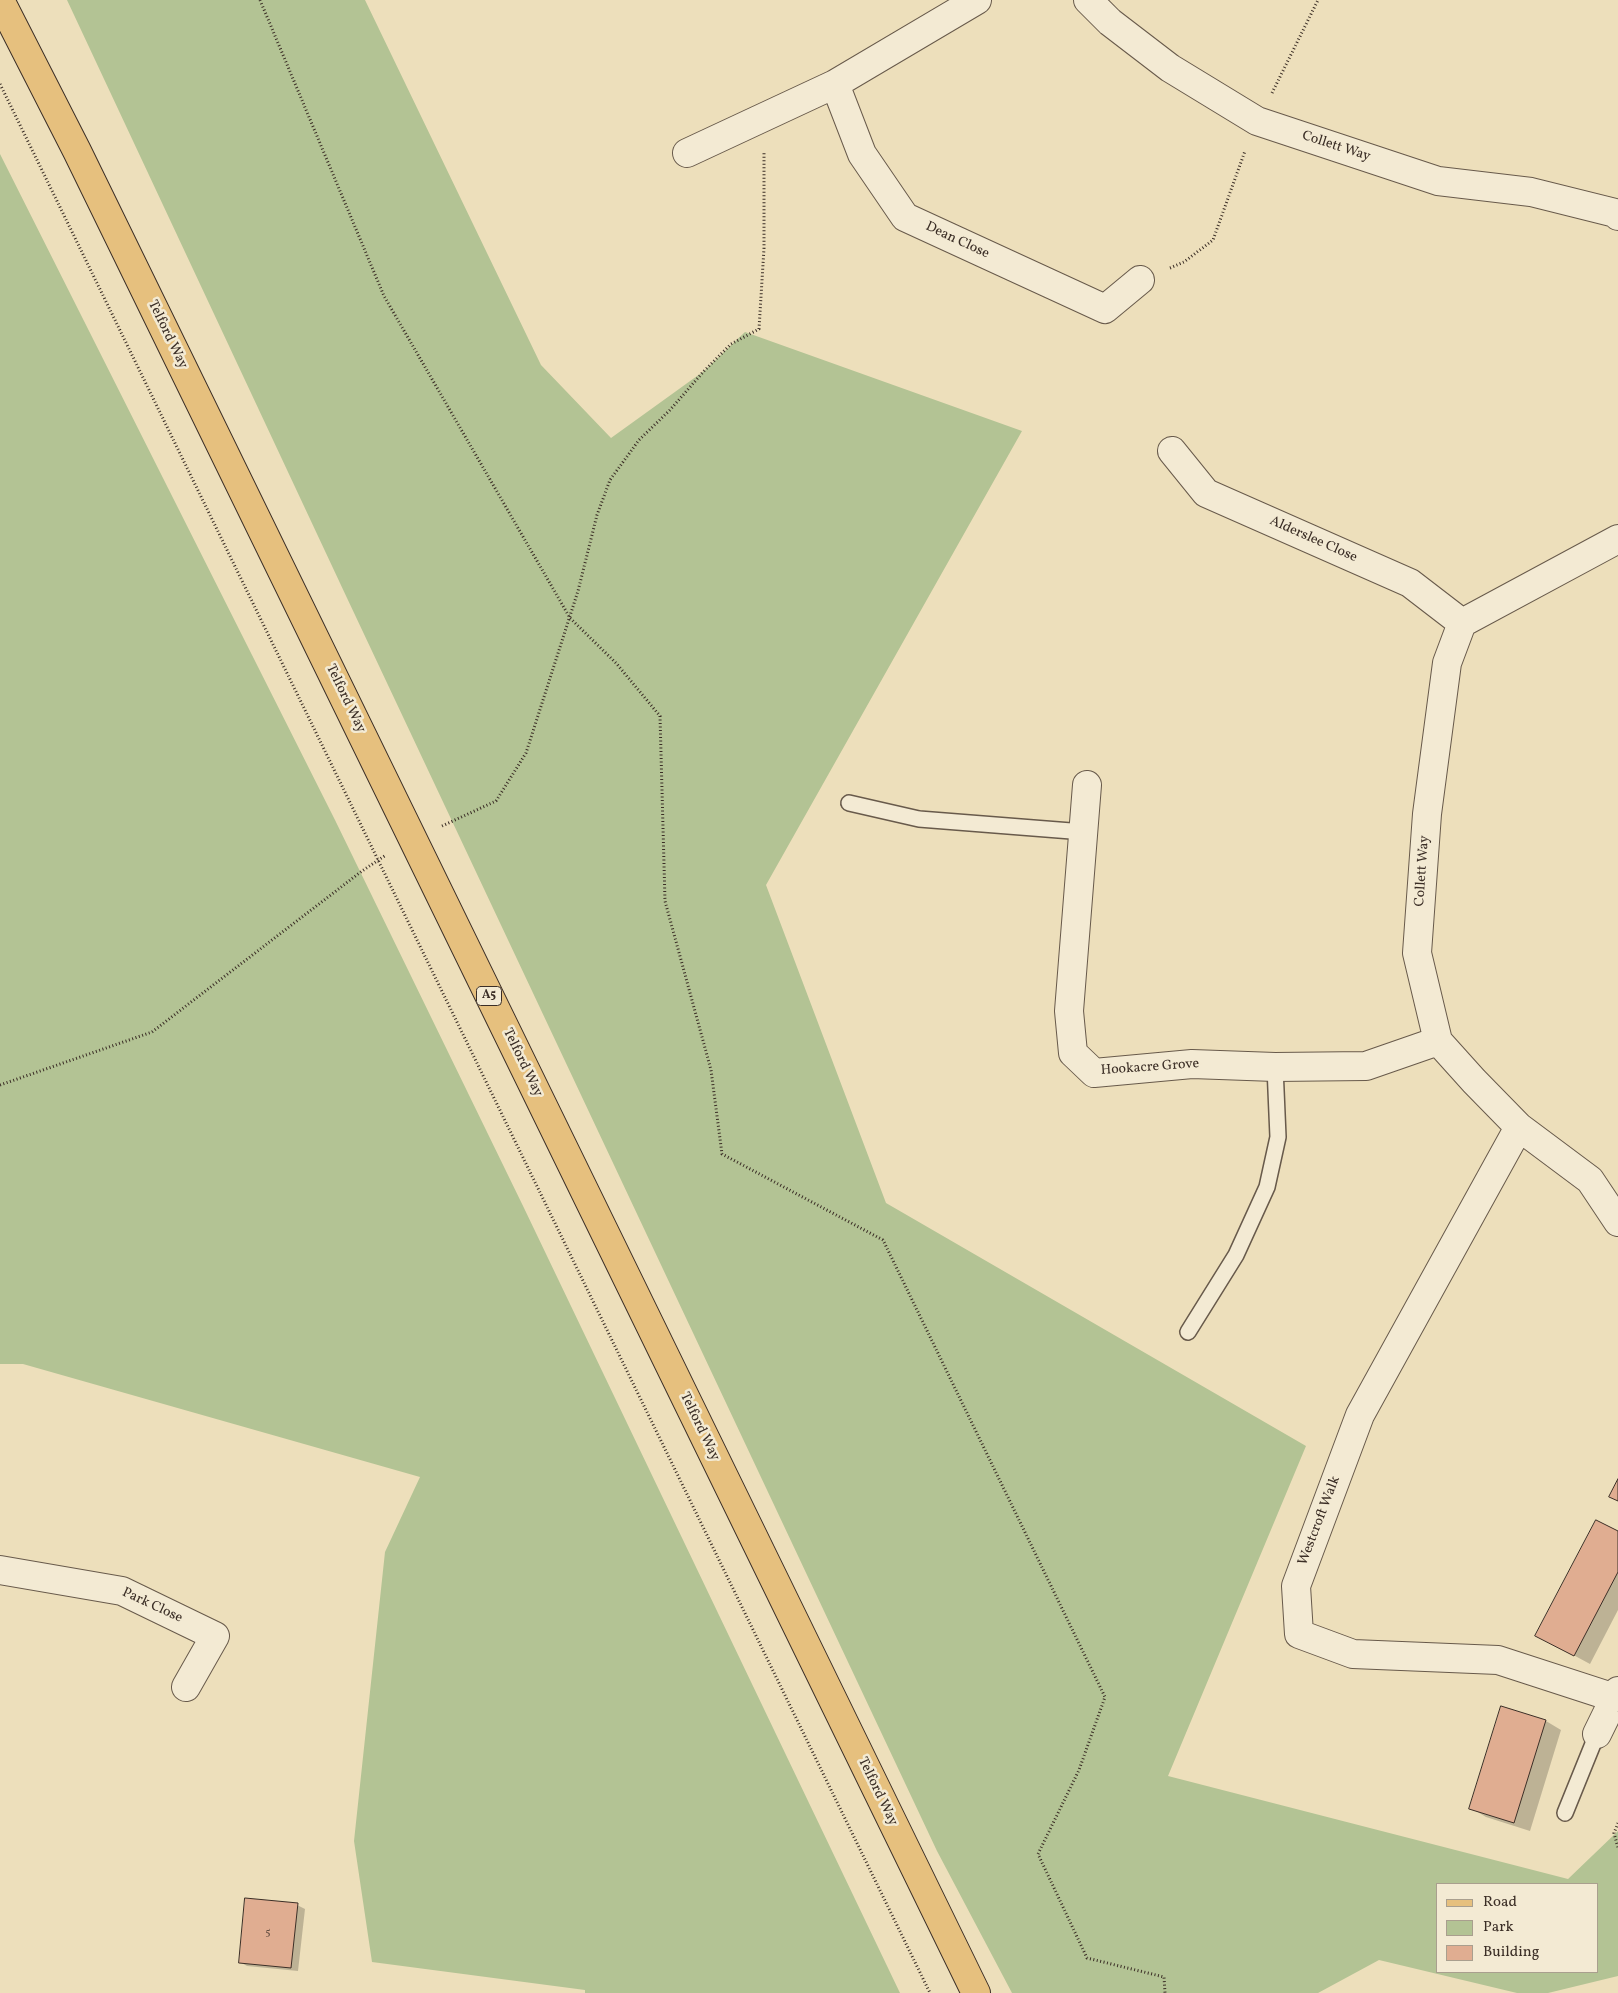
<!DOCTYPE html>
<style>
body{margin:0}
#map{position:relative;width:1618px;height:1993px;overflow:hidden;background:#eddfbb;font-family:Vollkorn,serif}
canvas{display:block}
.legend{position:absolute;left:1436px;top:1883px;width:162px;height:90px;box-sizing:border-box;background:#f3ead3;border:1px solid #a99f8e;margin:0;padding:6px 9px;list-style:none;font-size:15px;color:#3b2e26}
.legend li{display:flex;align-items:center;gap:10px;height:25px}
.legend b{width:25px;border:1px solid #a99f8e}
</style>
<div id="map">
<canvas width="1618" height="1993"></canvas>
<ul class="legend">
<li><b style="height:6px;background:#e6c07e"></b>Road</li>
<li><b style="height:14px;background:#b3c394"></b>Park</li>
<li><b style="height:14px;background:#e0ad91"></b>Building</li>
</ul>
</div>
<script>
const ctx = document.querySelector('canvas').getContext('2d');
ctx.lineJoin = 'round';
function paint(path, color) { ctx.fillStyle = color; ctx.fill(path, 'evenodd'); }
function stroke(path, color, width, dash) { ctx.strokeStyle = color; ctx.lineWidth = width; ctx.lineCap = dash ? 'butt' : 'round'; ctx.setLineDash(dash || []); ctx.stroke(path); }
function drawText(font, color, halo, rows, align = 'center') {
  ctx.font = font + ' Vollkorn,serif'; ctx.lineWidth = 5; ctx.setLineDash([]); ctx.textBaseline = 'middle'; ctx.strokeStyle = halo; ctx.fillStyle = color; for (const [text, x, y, turn = 0] of rows) {
    ctx.save(); ctx.translate(x, y); ctx.rotate((+turn || 0) * Math.PI / 180); ctx.textAlign = isNaN(turn) ? turn : align; if (halo) ctx.strokeText(text, 0, 0); ctx.fillText(text, 0, 0); ctx.restore();
  }
}
paint(new Path2D(`
 M67,0h298l176,365 70,73 93,-67 41,-39 277,99 -256,454 120,318 420,243 -138,330 400,103 50,-48v145l-70,17h-31l-138,-33 -61,33h-306l-75,-142 -590,-1253zM1437,1884h160v88h-160z
 M0,154l335,666 189,388 376,785h-315v-3l-213,-28 -18,-121 31,-289 35,-75 -397,-113h-23z`), '#b3c394');
paint(new Path2D(`
 M1618,1533v77l-28,54 -37,-20z
 M1502,1707l44,14 15,9 -31,101 -44,-14 -15,-9z
 M297,1905l8,4 -7,62 -51,-5 -7,-4z`), '#0003');
const building = new Path2D(`
 M1618,1479v22l-9,-4z
 M1596,1520l22,11v41l-44,84 -39,-20z
 M1501,1706l45,14 -32,103 -45,-14z
 M245,1898l53,5 -7,65 -52,-5z`);
paint(building, '#e0ad91');
stroke(building, '#3b2e26', 1);
const lane = new Path2D(`
 M849,803l70,16 165,13
 M1188,1332l48,-77 31,-68 11,-50 -3,-70
 M1565,1813l32,-79`);
const street = new Path2D(`
 M1088,0l22,22 60,46 87,53 181,60 93,11 84,21 3,3
 M835,84l142,-84
 M687,153l148,-69 27,70 43,63 200,92 35,-29
 M1172,451l34,42 204,90 52,40
 M1618,539l-156,84 -15,40 -20,151 -10,139 21,88 36,40 45,46 71,53 28,42
 M1087,785l-18,226 4,42 21,20 98,-9 83,3 91,-1 72,-25
 M1519,1127l-159,288 -64,171 3,48 54,20 145,6 117,38
 M0,1570l122,21 93,45 -29,51
 M1597,1734l21,-43`);
const primary = new Path2D(`
 M0,0l77,151 899,1842`);
stroke(lane, '#685a4b', 18);
stroke(street, '#685a4b', 30);
stroke(primary, '#3b2e26', 30);
stroke(new Path2D(`
 M260,0l124,296 186,322 46,45 44,53 5,185 46,169 11,84 161,86 222,457 -26,73 -41,84 49,104 77,19 1,16
 M0,84l930,1909
 M1272,93l46,-93
 M1170,268l14,-6 29,-22 32,-89
 M442,826l54,-25 30,-48 52,-162 19,-76 13,-35 29,-40 31,-30 34,-39 27,-27 28,-15 5,-81v-97
 M0,1085l152,-53 210,-161 24,-16
 M1618,1823l-4,10 4,15`), '#3b2e26', 3, [1, 2.5]);
stroke(lane, '#f3ead3', 15);
stroke(street, '#f3ead3', 28);
stroke(primary, '#e6c07e', 28);
drawText('11px', '#644e41', null, [
 ["5",268,1933]
]);
for (const [x, y, w] of [
 [489,996,25]
]) { const box = new Path2D(); box.roundRect(x - w / 2, y - 9.5, w, 19, 4); ctx.fillStyle = '#f3ead3'; ctx.fill(box); stroke(box, '#3b2e26', 1); }
drawText('bold 12px', '#3b2e26', null, [
 ["A5",489,996]
]);
drawText('14px', '#3b2e26', '#f3ead3', [
 ["Collett Way",1336,147,18],
 ["Dean Close",957,241,25],
 ["Telford Way",167,335,64],
 ["Alderslee Close",1313,540,24],
 ["Telford Way",345,699,64],
 ["Collett Way",1423,871,-86],
 ["Telford Way",522,1063,64],
 ["Hookacre Grove",1150,1068,-4],
 ["Telford Way",699,1427,64],
 ["Westcroft Walk",1320,1521,-69],
 ["Park Close",152,1606,25],
 ["Telford Way",877,1792,64]
]);
</script>
